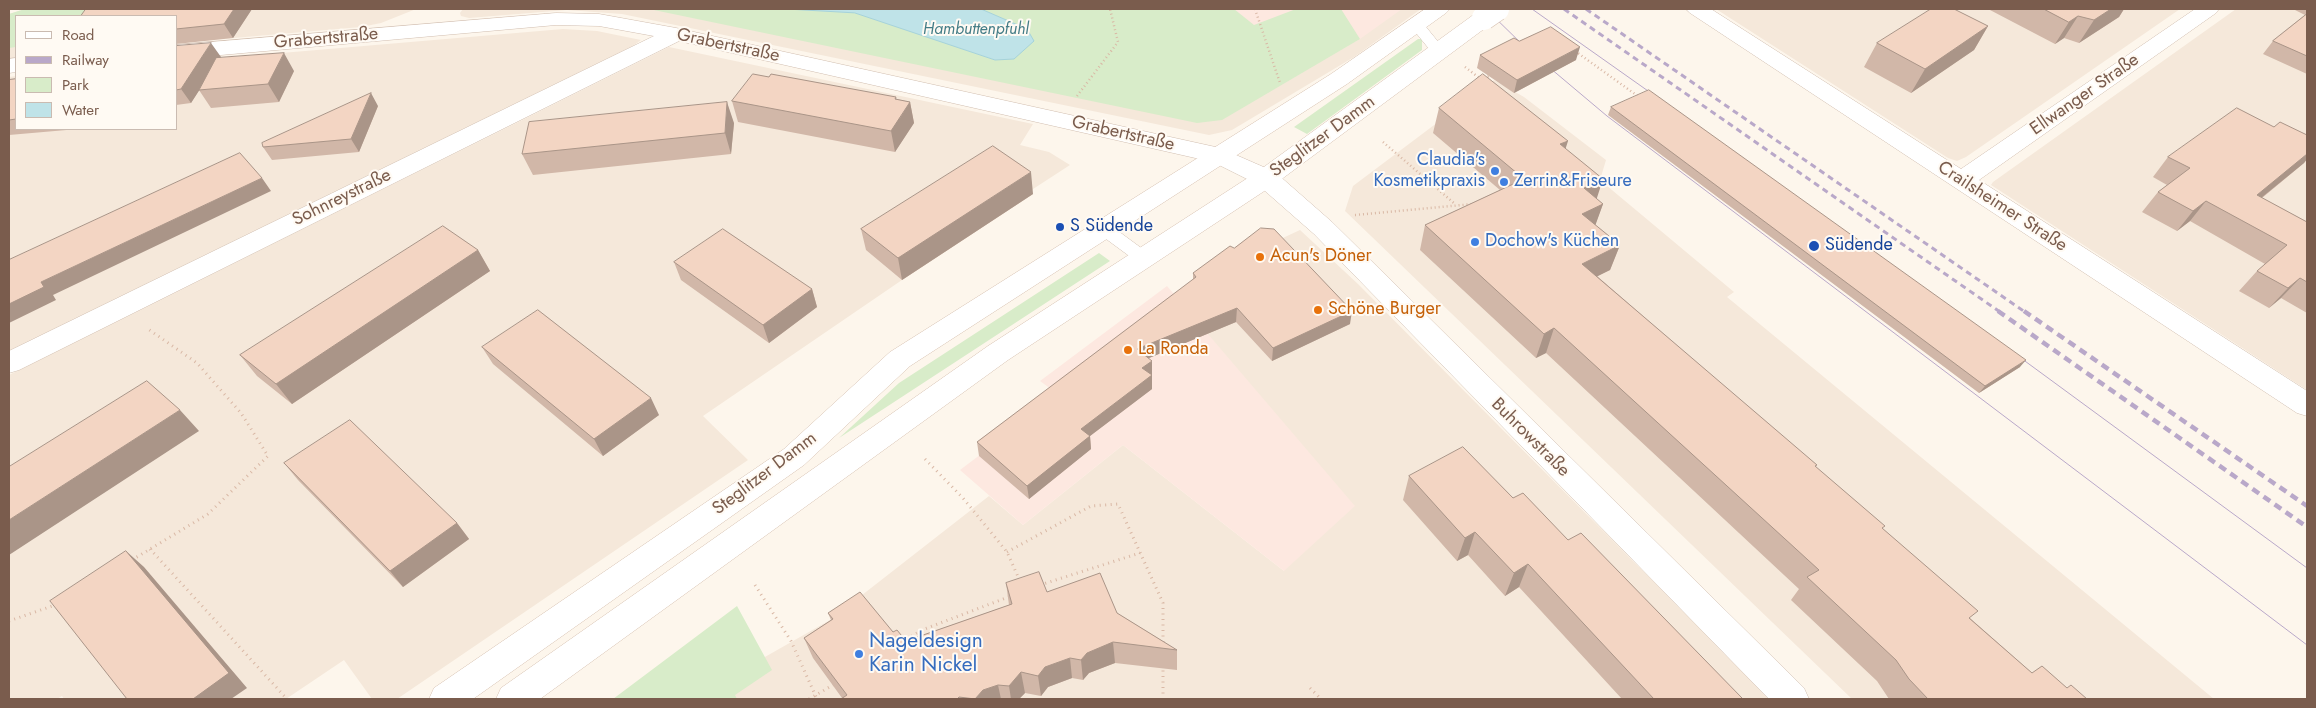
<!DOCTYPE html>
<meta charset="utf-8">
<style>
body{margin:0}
#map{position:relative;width:2316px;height:708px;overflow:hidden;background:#fdf6ec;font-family:Jost,sans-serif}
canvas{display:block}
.frame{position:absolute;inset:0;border:10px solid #7a5c4d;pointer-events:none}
.legend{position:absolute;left:15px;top:15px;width:162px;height:115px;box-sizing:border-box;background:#fffaf3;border:1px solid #cabbb1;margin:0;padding:6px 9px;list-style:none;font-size:15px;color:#7a5c4d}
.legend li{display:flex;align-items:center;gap:10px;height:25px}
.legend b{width:25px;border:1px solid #cabbb1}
</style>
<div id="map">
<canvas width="2316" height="708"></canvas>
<div class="frame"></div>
<ul class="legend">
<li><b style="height:6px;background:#fff"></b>Road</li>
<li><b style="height:6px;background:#b9a8c9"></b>Railway</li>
<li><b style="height:14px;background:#d8ecc9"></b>Park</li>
<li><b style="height:14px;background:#bfe3e8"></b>Water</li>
</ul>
</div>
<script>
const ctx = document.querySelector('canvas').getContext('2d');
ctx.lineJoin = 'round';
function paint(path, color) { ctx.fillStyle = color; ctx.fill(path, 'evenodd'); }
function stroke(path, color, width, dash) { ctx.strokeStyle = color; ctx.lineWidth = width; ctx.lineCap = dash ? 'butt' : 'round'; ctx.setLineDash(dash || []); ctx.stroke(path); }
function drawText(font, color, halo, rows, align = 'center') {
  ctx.font = font + ' Jost,sans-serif'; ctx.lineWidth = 4; ctx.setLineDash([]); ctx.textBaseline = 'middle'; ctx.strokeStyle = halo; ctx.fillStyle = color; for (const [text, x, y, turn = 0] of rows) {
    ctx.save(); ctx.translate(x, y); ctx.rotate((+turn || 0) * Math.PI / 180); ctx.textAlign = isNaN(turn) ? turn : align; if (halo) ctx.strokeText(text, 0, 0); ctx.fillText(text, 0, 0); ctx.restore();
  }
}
paint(new Path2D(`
 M25,9h391l-35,14 -20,4 -185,16v-27h-160v41l-7,1v-44z
 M463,9h958l-67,48 -122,73 -23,5 -587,-121 -55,-4 -98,8 -8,-2 -1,-3z
 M1716,9h464l-214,148 -9,4 -9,-3z
 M2236,9h71v381l-316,-205 2,-3z
 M563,29l34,2 44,9 -8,6 -624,305v-274l7,-1v53h160v-67z
 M669,47l364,77 -13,21 29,7 21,13 -40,26 3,3 -131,86 -199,136 45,44 -351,239h-25l-28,-39 -58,39h-222l-2,-3 -5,3h-48v-324z
 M1494,80l30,17 82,63 -6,20 134,112 -7,5 487,402h-362l-507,-488 8,-25z
 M1300,230l58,54 412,415h-1079l139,-79 159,-124 34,29 100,-80 161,126 -105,-269 93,-59z`), '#f5e8da');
paint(new Path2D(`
 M1186,9h216l-42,30 -87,51z
 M1167,286l188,220 -71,65 -161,-126 -100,80 -63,-55 99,-75 -19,-14z`), '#fde8e0');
paint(new Path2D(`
 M25,9h63l-5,7h-67v31l-7,1v-34z
 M649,9h138l68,4 140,47 19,-1 13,-30 -46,-20h253l20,16 42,-16h45l19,30 -138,81 -25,3z
 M1418,39h4v11l-115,84 -13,-7z
 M1099,253l11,8 -271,177 60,-55z
 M737,606l35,64 -37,25 2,4h-124z`), '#d8ecc9');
const water = new Path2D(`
 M787,9h194l46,20 7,12 -20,18 -19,1 -140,-47z`);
paint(water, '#bfe3e8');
stroke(water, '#a5d3da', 1);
const lane = new Path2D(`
 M1417,21l5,1 22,27 2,3 -2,3h-10l-22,-27 -2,-3z
 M1104,223l6,2 38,28 2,4 -2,4 -6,2 -6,-2 -38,-28 -2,-4 2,-4z`);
const street = new Path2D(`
 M1686,9h25l250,160 234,-160h24l-3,4 -237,167 328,211v25l-10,-3 -607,-400z
 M556,13l43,1 77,14 544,120 55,24 57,50 472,466 5,11h-40l-455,-465 -57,-50 -44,-22 -534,-121 -660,329 -10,3v-22l645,-315 -55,-10 -43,-1 -380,34v-14z
 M16,58v14l-7,1v-14z`);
const secondary = new Path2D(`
 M1425,9h25l-4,4 -99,71 -437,282 -106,99 -331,234h-44l5,-11 350,-239 106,-97 441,-278z
 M1484,12l8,1 3,5 -3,5 -217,161 -267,176 -468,339h-44l5,-11 487,-342 269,-174 219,-159z`);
stroke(lane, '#d1beb0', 1);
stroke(street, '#d1beb0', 1);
stroke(secondary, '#d6c0b0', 1);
stroke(new Path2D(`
 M1255,9l25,74
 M1575,51l64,46
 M1465,67l17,13 7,-4
 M1077,96l41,-54 -8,-33
 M1383,142l72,62
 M1355,215l118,-11`), '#d9b8a5', 2.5, [1, 3]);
stroke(new Path2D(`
 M925,459l38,39 44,54 13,29
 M150,549l137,150
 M1007,552l84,-46 27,-2 45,99v41
 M132,560l76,-46 60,-58 -27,-43 -44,-50 -49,-34
 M755,585l36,56 26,58
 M1040,585l100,-32
 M9,621l49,-17
 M902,642l20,-12 89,-34
 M1163,665v34
 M1310,688l11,11
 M809,699l24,-14`), '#d9b8a5', 3, [1, 4.5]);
paint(lane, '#fff');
paint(street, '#fff');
paint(secondary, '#fff');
stroke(new Path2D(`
 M1486,9l41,40
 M1532,9l126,89
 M1544,63l63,53 700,529
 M2014,353l293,215`), '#b9a8c9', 1);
stroke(new Path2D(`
 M1564,9l436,303
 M1586,9l439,303`), '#b9a8c9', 3, [6, 4.5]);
stroke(new Path2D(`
 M1998,311l309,216
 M2024,311l283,195`), '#b9a8c9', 4.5, [8, 5.5]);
const secondaryBridge = new Path2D(`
 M1484,18l13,-9`);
stroke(secondaryBridge, '#d6c0b0', 25, []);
stroke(secondaryBridge, '#fff', 24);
paint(new Path2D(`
 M86,9h166l-19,29 -57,6v-28z
 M1990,9h134l-5,8 -40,26 -15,-5 -9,6 -65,-34z
 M2293,9h14v65l-44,-20 10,-13 32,-26z
 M1988,26l-14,24 -63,43 -47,-26 13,-24z
 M1519,41l57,19 -62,33 -37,-25 3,-13z
 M176,46l45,11 -1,1 74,13 -15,31 -68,6 -12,-18 -8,13 -15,2z
 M16,79v50h62l-69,6v-55z
 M896,97v2l14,3 4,21 -19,29 -157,-30 -6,-21z
 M378,106l-19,46 -87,8 -9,-13z
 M1611,107l409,260 -41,26 -371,-278z
 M1439,108l126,41 31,50 7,5 -8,21 25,20 -10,25 -13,6 219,191 67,62 88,90 61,54 35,15 20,11h-198l-12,-18 -86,-81 8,-11 -253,-236 -10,5 -116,-108 5,-25 75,-35 -67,-57z
 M734,123l-3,31 -198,21 -11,-21z
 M2274,127l33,8v24l-3,4 -42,35 45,24v91l-26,-15 -12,10 -30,-17 18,-20 8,-7 -75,-43 -13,10 -35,-19 16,-20 9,-7 -14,-8 15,-20z
 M1033,194l-131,86 -36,-30 -5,-21z
 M478,250l12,21 -198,133 -35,-28 -17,-21z
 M674,262l138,27 5,18 -48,36 -88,-63z
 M1193,273l157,51 -78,37 -36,-39 -87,36 3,17h-1l1,14 -62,47 1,13 -62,50 -50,-43 -2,-14 216,-162z
 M482,347l177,68 -56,41 -110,-92z
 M284,463l173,60 12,16 -66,48 -105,-107z
 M1409,476l104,22 55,42 173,159h-119l-103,-112 -14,9 -37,-41 -11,6 -54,-61z
 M1006,583l41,9 70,21 60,37v20l-62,-7 -26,10 -6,7 -11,-2 -24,9 -7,9 -16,-3 -6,6h-178l1,-1 -29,-40 -9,-20 27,-18 -3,-7 65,19 13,9 103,-36z`), '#d1b7a8');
paint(new Path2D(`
 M234,9h18l-19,29 -9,-14z
 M2111,9h13l-5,8 -40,26 15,-23z
 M2078,16l-14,22 -9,6 14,-22z
 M1988,26l-14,24 -63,43 14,-24z
 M211,43l10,14 -30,46 -10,-14z
 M1580,47l-4,13 -62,33 3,-13z
 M284,53l10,18 -15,31 -11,-18z
 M371,93l7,13 -19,46 -8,-13z
 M896,97l4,21 10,-16 4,21 -19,29 -4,-21z
 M727,102l7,21 -3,31 -6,-21z
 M1568,141l-8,25v-22z
 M2307,154v5l-3,4 -64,52 17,-20z
 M1031,172l2,22 -131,86 -4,-22z
 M262,178l9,13 -218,104 3,5 -47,23v-19l32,-22z
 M1603,179l-8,25 -11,-16z
 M2206,201l-16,20 -13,10 16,-20z
 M1603,204l-9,25 -12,-15z
 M1620,245l-10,25 -36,18 8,-24z
 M478,250l12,21 -198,133 -16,-20z
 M2300,278l-19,20 -12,10 19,-20z
 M812,289l5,18 -48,36 -6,-18z
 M1237,308l-1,14 -99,41v-14z
 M1352,311l-2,13 -78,37 1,-13z
 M1554,328l-8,25 -10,5 8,-24z
 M2026,360l-6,7 -41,26 6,-7z
 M1152,361v14l-10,7v-14z
 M1152,375v14l-62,47 1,13 -62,50 -2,-13 54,-57z
 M651,398l8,17 -56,41 -9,-17z
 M180,410l19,21 -190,124v-35z
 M457,523l12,16 -66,48 -13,-16z
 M1475,532l-7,23 -11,6 8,-23z
 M126,551l18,16 103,121 -16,11h-38z
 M1528,564l-9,23 -14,9 9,-23z
 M1113,642l2,21 -26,10 -6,7 -2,-20 6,-7z
 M1070,658l2,20 -24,9 -7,9 -3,-20 7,-9z
 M1021,672l4,21 -6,6h-8l-2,-13z
 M998,685l3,14h-26l8,-9z`), '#aa9588');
const building = new Path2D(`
 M86,9h148l-10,15 -48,5v-13h-95z
 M1931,9h23l34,17 -63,43 -48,-26z
 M2044,9h67l-17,11 -16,-4 -9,6z
 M2307,14v42l-34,-15z
 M1551,27l29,20 -63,33 -37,-25 34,-17 5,3z
 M211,43l-30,46 -5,1v-44z
 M284,53l-16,31 -69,6 17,-32z
 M753,74l16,3 2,-3 125,23 -1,2 15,3 -19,29 -159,-30z
 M1483,74l85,67 -8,3 43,35 -19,9 19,16 -21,10 38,31 -38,19 235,201 -2,1 70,60 -3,2 96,83 -9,7 63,55 10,-7 25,22 4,-3 16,14h-159l-19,-20 -13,-19 -89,-83 12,-7 -265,-242 -10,6 -119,-109 99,-46 -85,-71z
 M16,79v40l-7,1v-40z
 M1649,90l377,270 -41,26 -374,-279z
 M371,93l-20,46 -88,8 -1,-4z
 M727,102l-2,31 -203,21 7,-32z
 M2237,108l37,19 6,-5 27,13v19l-50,41 50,27v60l-7,-4 -12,10 -31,-17 30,-26 -81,-44 -13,10 -35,-19 32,-24 -22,-11z
 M993,146l38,26 -133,86 -37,-29z
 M240,153l22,25 -221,104 3,5 -35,17v-44z
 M443,226l35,24 -202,134 -36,-29z
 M1261,228l13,1 78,82 -79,37 -36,-40 -100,41 15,12 -10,7 10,7 -71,54 9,7 -63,50 -50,-44 219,-165 -3,-4 37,-27 4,2z
 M723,229l89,60 -49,36 -89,-63z
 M538,310l113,88 -57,41 -112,-92z
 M147,381l33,29 -171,110v-53z
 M350,420l107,103 -67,48 -106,-108z
 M1463,447l50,51 10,-5 45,47 13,-7 161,165 -2,1h-86l-126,-135 -14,9 -39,-41 -10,6 -56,-62z
 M126,551l103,122 -36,26h-66l-77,-98z
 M1039,572l8,20 53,-19 17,40 60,37 -64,-8 -26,11 -6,7 -11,-2 -25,9 -7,9 -17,-4 -12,14 -11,-1 -15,5 -8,9 -16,-2 -2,2h-116l6,-4 -43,-57 29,-19 -5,-6 32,-21 33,40 4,-2 9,11 106,-37 -6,-21z`);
paint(building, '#f3d5c3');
stroke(building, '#aa9588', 1);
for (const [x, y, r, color] of [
 [1495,171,5,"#3f7fe0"],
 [1504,182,5,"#3f7fe0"],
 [1060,227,5,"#1a4fb4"],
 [1475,242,5,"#3f7fe0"],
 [1814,246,6,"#1a4fb4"],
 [1260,257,5,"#e8710a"],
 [1318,310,5,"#e8710a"],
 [1128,350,5,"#e8710a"],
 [859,654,5,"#3f7fe0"]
]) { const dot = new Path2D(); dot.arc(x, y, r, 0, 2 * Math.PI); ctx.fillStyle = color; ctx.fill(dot); stroke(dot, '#fffaf3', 2); }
drawText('italic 16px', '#437c86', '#fffaf3', [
 ["Hambuttenpfuhl",976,30]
]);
drawText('18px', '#7a5c4d', '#fffaf3', [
 ["Grabertstraße",326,39,-5],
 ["Grabertstraße",728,46,12],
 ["Ellwanger Straße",2085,95,-35],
 ["Grabertstraße",1123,134,13],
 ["Steglitzer Damm",1323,137,-36],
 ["Sohnreystraße",342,198,-26],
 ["Crailsheimer Straße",2002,207,33],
 ["Buhrowstraße",1530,438,45],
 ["Steglitzer Damm",765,474,-37]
]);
drawText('18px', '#366cbe', '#fffaf3', [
 ["Claudia's",1485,161,"right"],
 ["Kosmetikpraxis",1485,182,"right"],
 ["Zerrin&Friseure",1514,182],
 ["Dochow's Küchen",1485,242]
], 'left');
drawText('18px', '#164399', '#fffaf3', [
 ["S Südende",1070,227],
 ["Südende",1825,246]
], 'left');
drawText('18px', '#c56008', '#fffaf3', [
 ["Acun's Döner",1270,257],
 ["Schöne Burger",1328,310],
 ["La Ronda",1138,350]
], 'left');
drawText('21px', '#366cbe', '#fffaf3', [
 ["Nageldesign",869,642],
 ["Karin Nickel",869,666]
], 'left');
</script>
